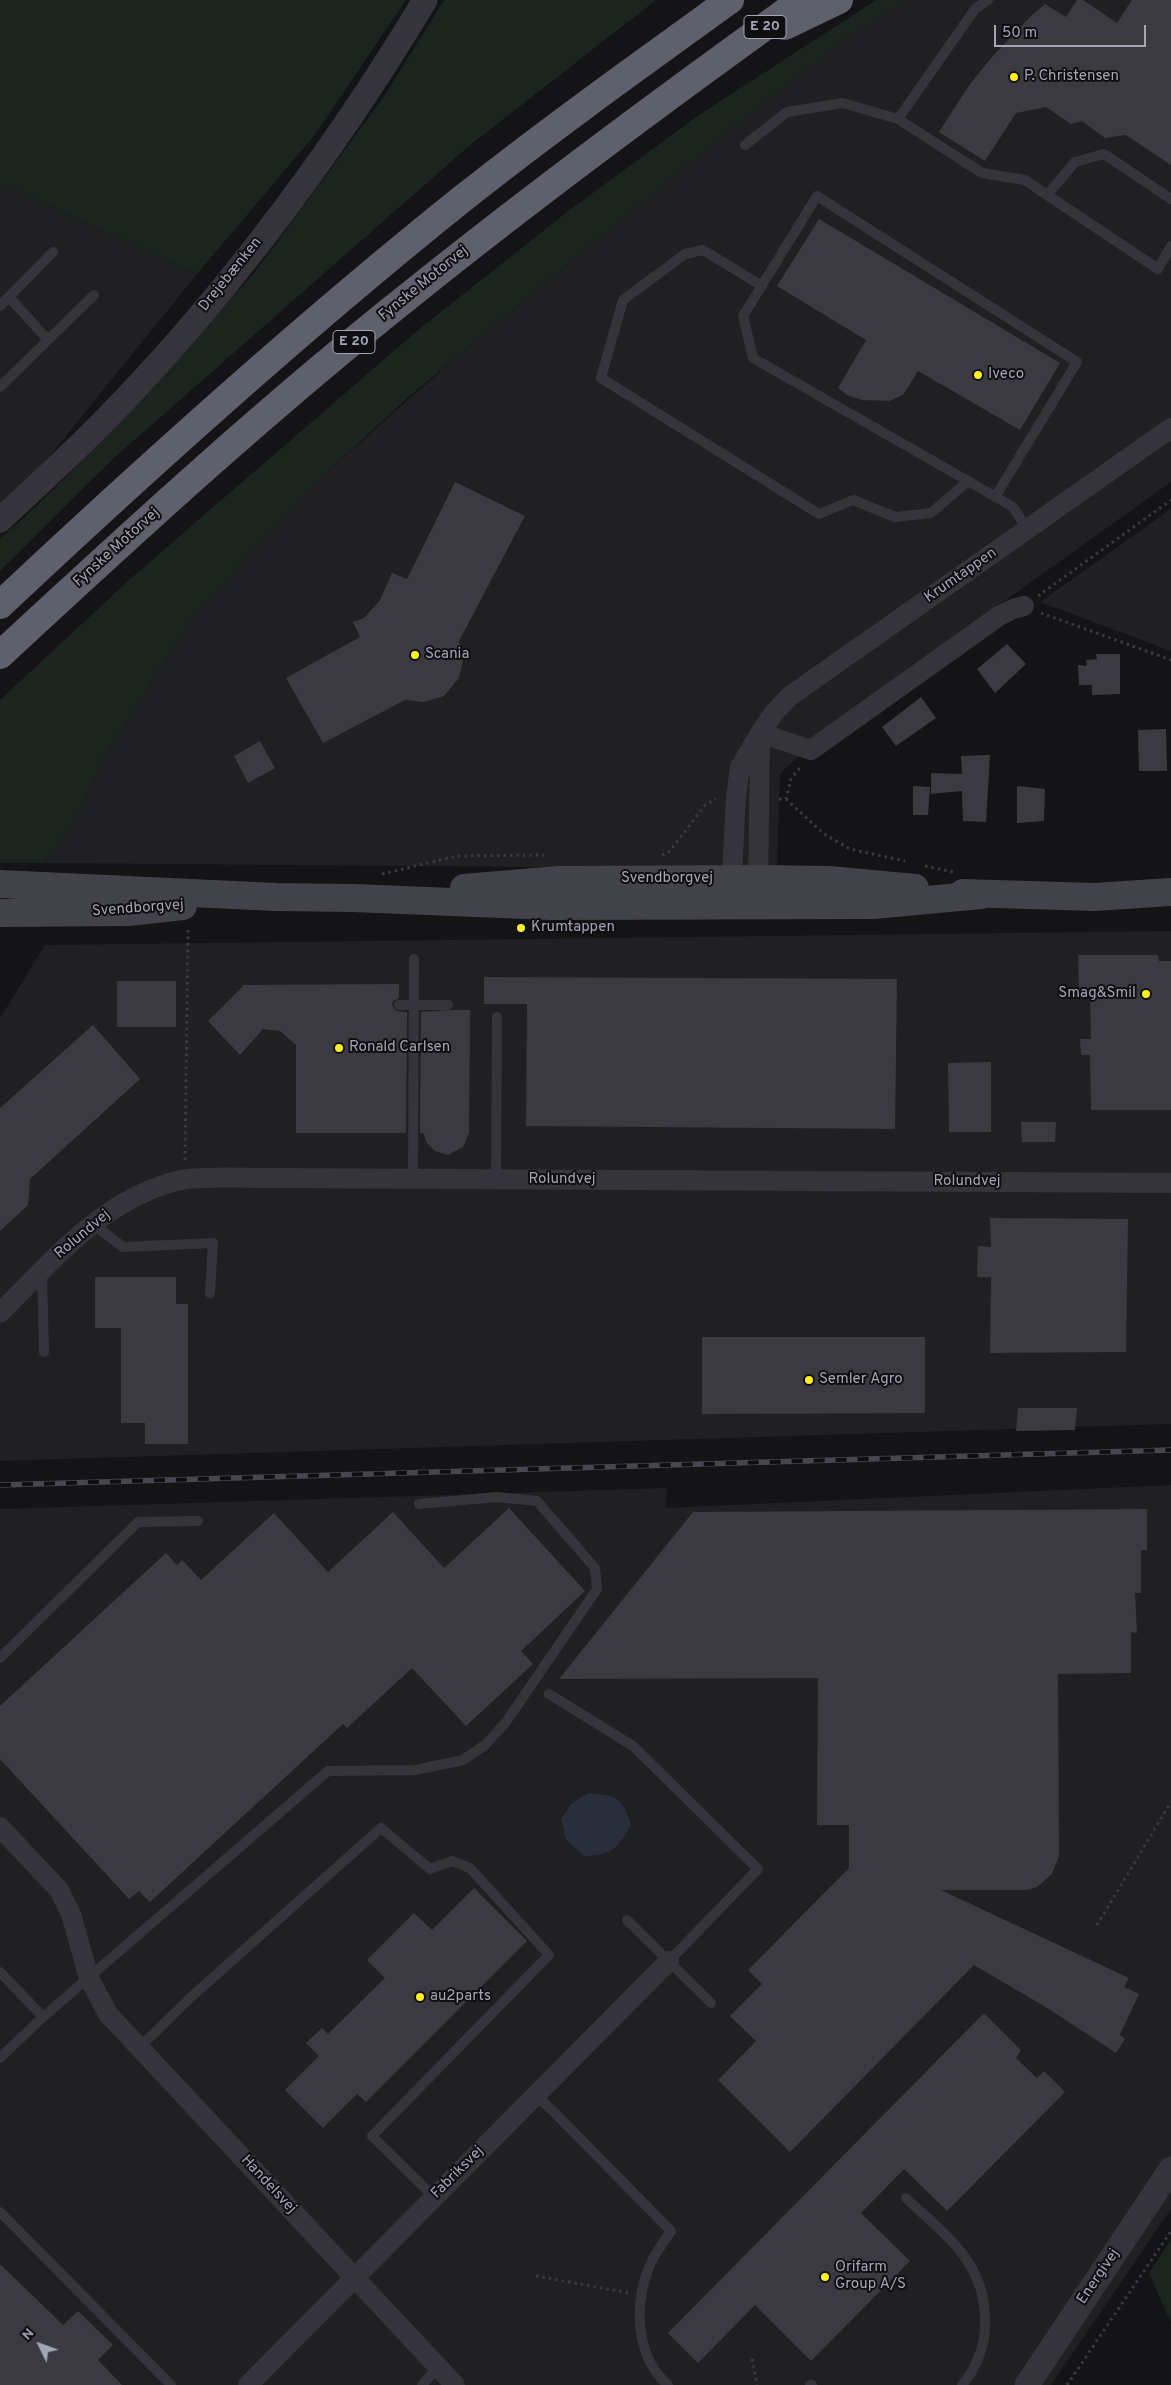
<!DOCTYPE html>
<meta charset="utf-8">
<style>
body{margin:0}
#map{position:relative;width:1171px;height:2385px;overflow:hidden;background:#141315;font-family:Overpass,sans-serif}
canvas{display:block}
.north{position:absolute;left:15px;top:2320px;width:50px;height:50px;-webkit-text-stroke:4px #0f0e10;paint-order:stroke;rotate:312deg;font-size:14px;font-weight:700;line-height:20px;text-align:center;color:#a4a5b7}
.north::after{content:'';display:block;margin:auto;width:18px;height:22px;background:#a4a5b7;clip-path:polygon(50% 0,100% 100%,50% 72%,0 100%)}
.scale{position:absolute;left:994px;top:25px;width:152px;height:22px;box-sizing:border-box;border:2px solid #a4a5b7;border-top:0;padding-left:6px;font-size:15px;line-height:18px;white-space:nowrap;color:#a4a5b7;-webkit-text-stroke:4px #0f0e10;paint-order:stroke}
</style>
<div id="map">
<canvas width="1171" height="2385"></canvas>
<div class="north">N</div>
<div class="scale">50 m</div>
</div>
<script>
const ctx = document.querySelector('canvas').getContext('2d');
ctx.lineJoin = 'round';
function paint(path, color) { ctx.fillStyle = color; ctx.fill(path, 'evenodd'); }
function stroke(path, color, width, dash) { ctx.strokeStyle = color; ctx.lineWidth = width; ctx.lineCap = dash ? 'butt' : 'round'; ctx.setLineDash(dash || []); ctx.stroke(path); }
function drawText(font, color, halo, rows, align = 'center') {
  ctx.font = font + ' Overpass,sans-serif'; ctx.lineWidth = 4; ctx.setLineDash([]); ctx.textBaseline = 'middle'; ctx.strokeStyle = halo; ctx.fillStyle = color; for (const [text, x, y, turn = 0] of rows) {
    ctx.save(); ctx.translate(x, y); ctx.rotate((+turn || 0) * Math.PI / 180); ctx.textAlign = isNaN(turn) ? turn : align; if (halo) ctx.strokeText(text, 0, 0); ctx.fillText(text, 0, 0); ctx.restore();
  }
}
paint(new Path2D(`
 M903,0h268v482l-340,243 -51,49 -3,95 -733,-6 32,-43 26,-60 92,-145 134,-144 123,-109 267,-222 136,-108z
 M0,183l197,91 -148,183 -49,47z
 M1171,509v142l-131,-49z
 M1171,931v493l-1171,37v-443l45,-73z
 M1171,1485v724l-120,176h-1051v-876l667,-21 -1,20z`), '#201f22');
paint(new Path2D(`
 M0,0h406l-92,136 -117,138 -197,-91z
 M444,0h212l-187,146 -356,313 -113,112v-33l25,-21 73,-72 156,-172 131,-178z
 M876,0h31l-53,32 -136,108 -307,255 -83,76 -134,144 -92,145 -26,60 -32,43h-44v-163l130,-121 288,-249 149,-118 129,-95z
 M1171,2239v84l-22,-50z`), '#1b241e');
paint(new Path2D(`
 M588,1793c28,2 35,5 43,32 -13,23 -20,31 -47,31l-18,-16 -5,-21 10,-15z`), '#292e3a');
paint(new Path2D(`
 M1077,0h6l34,23 15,-23h39v165l-45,-30 -21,3 -23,-17 -11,3 -25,-17 -30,6 -31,48 -46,-29 31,-48 22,-27 40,-42 13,-11 21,13z
 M819,219l241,144 -40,67 -102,-59 -15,24 -14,6 -27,-1 -15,-5 -9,-7 28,-48 -89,-54z
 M455,482l70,34 -66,125 4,19 -4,18 -15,18 -20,6 -19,-2 -82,43 -37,-65 74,-41 -7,-15 11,-4 16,-18 12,-27 15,6z
 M1007,644l19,20 -31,29 -18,-24z
 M1096,654h24v40l-28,1v-10h-13l-1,-20 9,1 -1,-6 11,-1z
 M921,697l15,21 -40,28 -14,-19z
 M1166,729l1,42h-28l-1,-41z
 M260,741l15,27 -27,15 -14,-27z
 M990,755l-4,67 -23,-1 -1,-30 -31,3v-21l31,1 -1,-18z
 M913,786l17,1 -2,28h-15z
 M1017,786l28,3 -1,32 -27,2z
 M1078,955h80l1,6h12v149h-80l-1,-55h-9l-1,-16h11l-1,-44h-11z
 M484,977l413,2 -2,150 -369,-3 1,-122h-43z
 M117,981h59v46h-59z
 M399,984v14l-6,3 -1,4 4,6 11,1 -1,121h-110v-88l-16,-14 -17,-2 -23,26 -32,-34 36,-36z
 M452,1010h18l-1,123 -6,14 -15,8 -13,-4 -8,-8 -4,-10h-3l1,-121z
 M93,1025l47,54 -110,100 -2,26 -28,26v-123z
 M991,1062v70h-42l-1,-69z
 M1021,1122h35l-1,20h-33z
 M990,1218l138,1 -2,133 -136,1 1,-76h-14l1,-31 13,1z
 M95,1277h81v27h12v140h-43v-21h-24v-95h-26z
 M702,1337h223v76l-223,1z
 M1018,1408h59l-2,22 -59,1z
 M509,1508l76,83 -64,60 12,13 -67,62 -54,-58 -65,60 -4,-4 -193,178 -11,-11 -10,8 -129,-140v-53l166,-153 11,12 5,-5 19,20 73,-67 54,59 65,-60 51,56z
 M1147,1509v41h-6v43h-6l2,40 -6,-1v41l-73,1 1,182 -7,18 -15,13 -10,3h-86l188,88 -5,9 15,7 -19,41 5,4 -9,14 -67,-44 -75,-44 -184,187 -72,-72 38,-39 -26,-25 32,-32 -14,-14 101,-102v-43h-32l1,-147 -259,1 134,-167z
 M474,1888l53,53 -161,161 -9,-8 -34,34 -38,-38 34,-34 -13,-13 16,-15 6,6 57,-56 -18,-18 47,-47 18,17z
 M984,2013l37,37 -5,8 21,20 7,-7 21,21 -118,119 -43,-42 -43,44 49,48 -99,100 -56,-56 -57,58 -30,-30z
 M0,2264l63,61 15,-14 35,34 -15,15 24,25h-122z`), '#3b3a41');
stroke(new Path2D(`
 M1038,596l133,-96
 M1041,613l130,47
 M779,799h7l5,-20 10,-13
 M786,799l38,35 26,15 55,12
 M662,855l8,-4 35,-46 11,-6
 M925,866l28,6
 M382,874l75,-18 87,-1
 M185,1160l3,-231
 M1097,1925l74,-123
 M536,2276l93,17
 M752,2359l5,26
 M1067,2385l104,-154`), '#3a3a42', 3, [2.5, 4]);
stroke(new Path2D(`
 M898,119l77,-110 13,-9
 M745,145l42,-33 56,-9 55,16 84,54 43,7 22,15
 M1171,199l-67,-45 -29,8 -28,33 111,74 13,-23
 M762,286l-59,-36 -18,4 -62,46 -22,78 218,136 34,-14 42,17 36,-4 37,-32
 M9,297l39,43
 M0,306l53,-54
 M0,387l94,-92
 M995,497l82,-135 -260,-166 -74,120 10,42 215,123 45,26 14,22
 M425,1005h23
 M413,1179l1,-220
 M496,1179l1,-162
 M93,1224l30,23 90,-4 -3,50
 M42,1272l2,80
 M0,1658l138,-136 60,-1
 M549,1694l84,52 125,123 -89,92
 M627,1920l84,83
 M0,1972l43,45
 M140,2047l50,-49 191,-170 49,41 22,-8 18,7 79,87 -177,181 62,61
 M0,2058l43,-41 285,-246 87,-1 48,-10 22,-15 21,-23 91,-133 -2,-21 -58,-67 -40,-4 -78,7
 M535,2095l17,15 119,121c-7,11 -17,23 -22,36 -15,38 -14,89 19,118
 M906,2198c41,39 81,65 79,127 0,21 -9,44 -23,60
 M0,2212l171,173
 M422,2385l16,-18
 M810,2385h2`), '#35343b', 10);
stroke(new Path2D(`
 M760,733l51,17 188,-134 14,-7 11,-3
 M731,893l5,-96 4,-30 20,-34 13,-19 17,-18 381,-268
 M758,893l2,-159
 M0,1313c53,-53 105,-116 181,-133 23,-4 64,-2 88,-2l902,5
 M0,1827l59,63 12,24 18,64 19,36 347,371
 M248,2385l421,-424`), '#35343b', 20);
stroke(new Path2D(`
 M0,520c27,-25 54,-50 80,-75 131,-128 251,-288 345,-445
 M1027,2385l144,-216`), '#35343b', 25);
stroke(new Path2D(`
 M0,884l276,13 77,1 198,8 322,-1 108,-10
 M464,888l95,-8 199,-1 71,1 86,8
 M963,893l131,4 77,-5
 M0,913l128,-1 55,-6`), '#42424b', 28);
stroke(new Path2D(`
 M785,26l54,-26
 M0,605c149,-140 302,-278 462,-406 87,-69 178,-134 268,-199
 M0,655c135,-125 271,-250 415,-364 126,-101 256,-197 387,-291`), '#60606c', 28);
const rail = new Path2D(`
 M0,1485l1171,-35`);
stroke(rail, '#474750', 5.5);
stroke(rail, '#0f0e10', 4, [11]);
stroke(new Path2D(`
 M399,1005h26`), '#35343b', 10);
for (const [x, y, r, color] of [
 [1014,77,5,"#feef22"],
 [978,375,5,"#feef22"],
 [415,655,5,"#feef22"],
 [521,928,5,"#feef22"],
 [1146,994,5,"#feef22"],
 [339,1048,5,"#feef22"],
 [809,1380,5,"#feef22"],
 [420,1997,5,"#feef22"],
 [825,2277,5,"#feef22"]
]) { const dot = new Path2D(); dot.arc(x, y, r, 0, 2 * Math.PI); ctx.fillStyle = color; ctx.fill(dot); stroke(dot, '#0f0e10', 2); }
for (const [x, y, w] of [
 [765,27,42],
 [354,342,42]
]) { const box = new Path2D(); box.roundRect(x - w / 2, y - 11.5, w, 23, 4); ctx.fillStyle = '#0f0e10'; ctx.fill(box); stroke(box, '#a4a5b7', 1); }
drawText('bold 14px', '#a4a5b7', null, [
 ["E 20",765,27],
 ["E 20",354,342]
]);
drawText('15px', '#a4a5b7', '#0f0e10', [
 ["P. Christensen",1024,77],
 ["Iveco",988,375],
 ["Scania",425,655],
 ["Krumtappen",531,928],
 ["Smag&Smil",1136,994,"right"],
 ["Ronald Carlsen",349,1048],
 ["Semler Agro",819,1380],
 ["au2parts",430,1997],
 ["Orifarm",835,2268],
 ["Group A/S",835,2285]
], 'left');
drawText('15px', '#a4a5b7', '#0f0e10', [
 ["Drejebænken",231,275,-51],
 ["Fynske Motorvej",424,284,-39],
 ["Fynske Motorvej",117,548,-42],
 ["Krumtappen",961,576,-35],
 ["Svendborgvej",667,879],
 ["Svendborgvej",138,909,-4],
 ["Rolundvej",562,1180],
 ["Rolundvej",967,1182],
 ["Rolundvej",83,1235,-40],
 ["Fabriksvej",458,2173,-45],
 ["Handelsvej",268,2185,47],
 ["Energivej",1099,2277,-56]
]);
</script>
